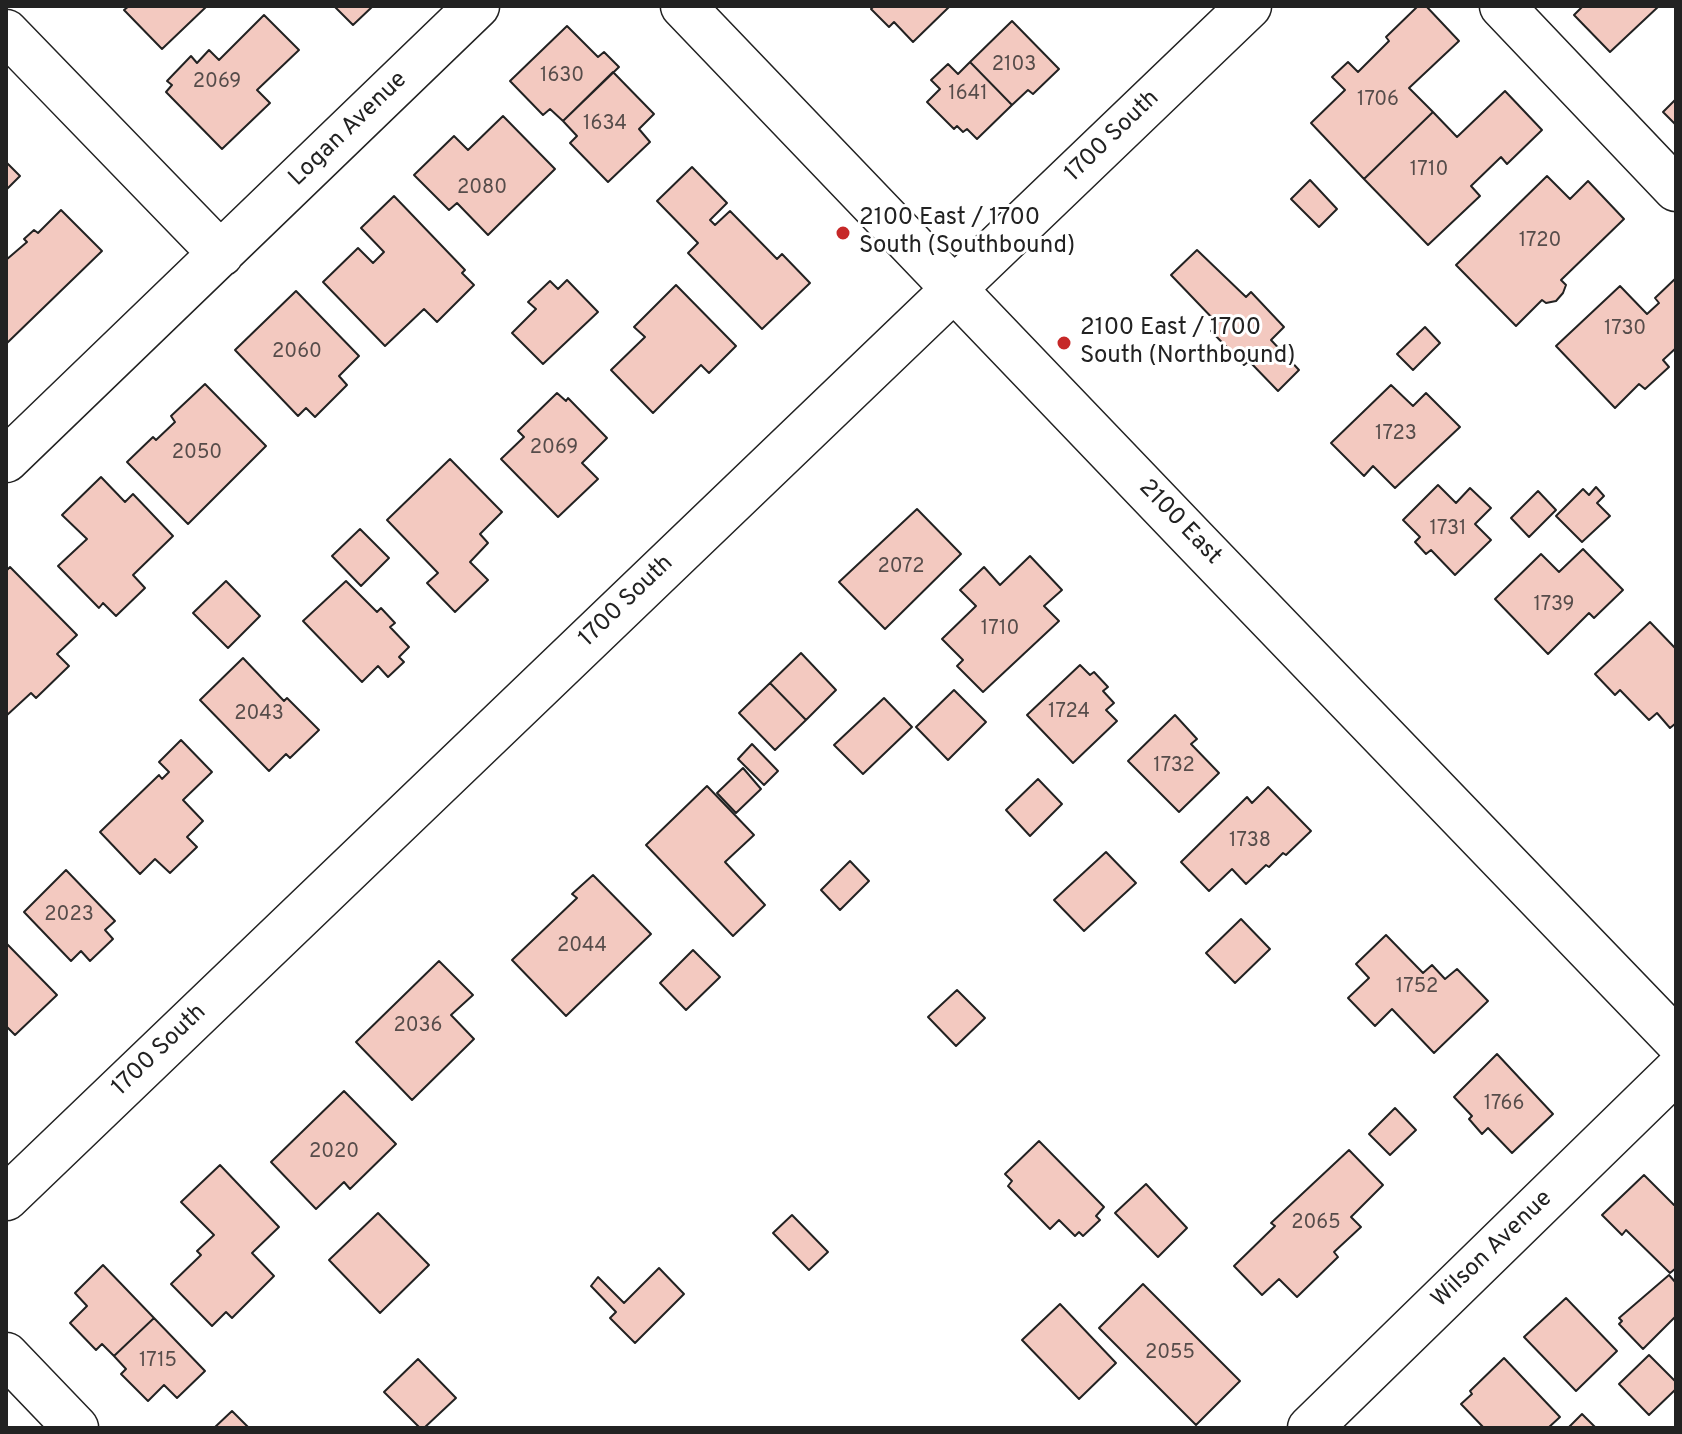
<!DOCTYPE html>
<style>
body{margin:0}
#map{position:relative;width:1682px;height:1434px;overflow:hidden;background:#fff;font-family:Overpass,sans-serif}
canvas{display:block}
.frame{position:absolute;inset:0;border:8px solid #222;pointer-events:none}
</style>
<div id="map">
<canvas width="1682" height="1434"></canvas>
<div class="frame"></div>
</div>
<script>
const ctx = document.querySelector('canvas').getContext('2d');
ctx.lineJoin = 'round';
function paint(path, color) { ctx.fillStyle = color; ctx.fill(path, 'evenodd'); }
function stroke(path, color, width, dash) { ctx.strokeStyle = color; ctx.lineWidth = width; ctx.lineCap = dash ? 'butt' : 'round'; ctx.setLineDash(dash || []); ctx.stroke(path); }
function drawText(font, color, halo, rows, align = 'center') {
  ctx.font = font + ' Overpass,sans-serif'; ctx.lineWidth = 6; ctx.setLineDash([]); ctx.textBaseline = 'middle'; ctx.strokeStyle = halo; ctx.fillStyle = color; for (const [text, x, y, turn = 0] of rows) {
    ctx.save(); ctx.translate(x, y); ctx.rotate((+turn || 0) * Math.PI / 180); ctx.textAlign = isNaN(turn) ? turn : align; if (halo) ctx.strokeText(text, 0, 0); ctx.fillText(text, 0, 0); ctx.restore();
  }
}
const building = new Path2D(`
 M129,6h78l-45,43 -38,-39z
 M334,6h39l-20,19z
 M874,6h76l-37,36 -19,-20 -5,5 -18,-18z
 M1418,6h8l33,35 -50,47 24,24 -69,67 -53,-56 34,-33 -13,-13 16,-15 10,10 31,-31 -3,-4z
 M1583,6h76l-49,46 -36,-37z
 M264,15l35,35 -42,40 13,13 -48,46 -56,-57 6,-7 -5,-4 24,-25 6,7 12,-13 10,10z
 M1012,21l47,48 -26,25 -5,-4 -16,15 -42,-43z
 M567,26l31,31 6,-5 15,15 -56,54 -13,-12 -7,6 -33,-34z
 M970,62l42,43 -35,34 -10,-10 -4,3 -6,-6 -3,3 -27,-27 13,-13 -9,-9 17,-16 10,10z
 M613,72l41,42 -15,15 11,13 -42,40 -38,-39 7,-7 -14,-15z
 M1505,91l37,39 -35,34 -6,-7 -30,29 9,10 -52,49 -64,-66 69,-67 24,25z
 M1676,99v26l-13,-13z
 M503,116l52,53 -67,66 -31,-32 -8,7 -35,-35 40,-39 14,14z
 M6,162l14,14 -14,14z
 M692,167l35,36 -17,17 5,5 15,-14 47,48 5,-5 28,29 -48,46 -74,-76 10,-10 -41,-42z
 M1547,176l23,23 18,-18 36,38 -63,61 5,5 -3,8 -7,8 -10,2 -4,-3 -26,26 -60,-61z
 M1310,180l27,29 -18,18 -28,-28z
 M394,196l71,74 -3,3 12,12 -37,37 -13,-13 -39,37 -62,-64 35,-34 15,15 11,-11 -23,-24z
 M61,210l41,41 -96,93v-84l21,-18 -3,-3 10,-9 4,3z
 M1197,250l49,47 5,-5 33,35 -13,13 28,30 -21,21 -29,-30 -5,4 -33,-34 7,-7 -47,-49z
 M1676,278v70l-13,12 6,7 -24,22 -6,-5 -24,24 -59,-62 64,-60 27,28 12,-11 -4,-5z
 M567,280l31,32 -55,52 -31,-31 24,-24 -8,-7 22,-21 8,8z
 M676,285l60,61 -27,27 -8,-8 -48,48 -42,-43 34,-33 -11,-10z
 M296,291l63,65 -20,20 8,9 -32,32 -9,-9 -8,8 -63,-66z
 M1425,327l15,16 -27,27 -16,-16z
 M205,384l61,62 -78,78 -61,-62 26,-25 3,3 19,-18 -4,-6z
 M1391,385l22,21 13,-13 34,34 -65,61 -22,-22 -9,10 -33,-33z
 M557,393l9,8 2,-3 39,40 -25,25 16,16 -40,38 -57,-58 23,-22 -6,-6z
 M450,459l52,53 -22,22 8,9 -18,19 18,18 -33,32 -28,-29 11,-10 -51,-53z
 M101,477l24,25 8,-8 40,42 -40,39 12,13 -29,28 -13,-13 -4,5 -41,-42 29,-27 -25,-24z
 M1438,485l18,18 14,-15 21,20 -16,16 16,16 -36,35 -24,-25 -5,4 -11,-12 5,-5 -17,-17z
 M1596,487l8,9 -7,7 13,13 -28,26 -26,-26 27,-27 6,6z
 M1538,491l18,19 -27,27 -18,-19z
 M917,509l44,45 -76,75 -46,-47z
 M360,529l29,29 -28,28 -29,-30z
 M1583,549l40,41 -29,28 -5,-5 -41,41 -53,-55 46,-45 18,18z
 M1030,556l32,34 -18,16 15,15 -76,71 -26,-26 6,-6 -21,-21 34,-33 -16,-16 24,-23 16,18z
 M10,567l67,68 -20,19 12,12 -33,32 -5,-5 -25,23v-145z
 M226,581l34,35 -32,32 -35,-35z
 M346,581l31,31 4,-4 14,15 -5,4 19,20 -10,10 5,5 -16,15 -10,-11 -16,16 -59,-61z
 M1650,622l26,27v74l-6,5 -13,-15 -8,7 -29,-30 -5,5 -20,-21z
 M801,653l35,37 -30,30 -36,-37z
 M243,658l41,43 3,-3 32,32 -29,28 -4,-4 -17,17 -69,-71z
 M1080,665l10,10 4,-3 14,15 -5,4 11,12 -8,7 11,11 -44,42 -46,-48z
 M770,683l36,37 -31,30 -36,-37z
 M954,690l32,32 -38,38 -32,-33z
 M884,698l28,29 -49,47 -29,-29z
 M1175,715l22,24 -6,5 28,29 -40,39 -51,-51z
 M181,740l31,32 -29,28 20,21 -16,16 10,10 -27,26 -15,-14 -15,15 -40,-42 59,-57 3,4 7,-7 -10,-10z
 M752,744l26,27 -14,14 -26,-26z
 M743,768l18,21 -25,24 -19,-20z
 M1038,779l24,25 -32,32 -24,-26z
 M707,786l47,49 -29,27 40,43 -32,31 -87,-91z
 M1268,787l43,44 -25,24 -3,-2 -14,14 -3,-2 -20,19 -14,-15 -23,22 -28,-29 66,-65 5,6z
 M1106,852l30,31 -52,48 -30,-31z
 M850,861l19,20 -29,29 -19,-20z
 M66,870l49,51 -10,9 8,9 -23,22 -9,-10 -10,10 -47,-49z
 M593,875l58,59 -85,82 -54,-56 65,-62 -5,-4z
 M1241,919l29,30 -35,34 -29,-30z
 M1386,935l37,38 9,-8 13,14 12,-10 31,32 -54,52 -42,-44 -17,17 -27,-28 21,-20 -13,-14z
 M6,943l51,52 -42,40 -9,-9z
 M693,950l27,27 -34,33 -26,-27z
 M439,961l34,34 -22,20 23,24 -62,61 -56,-58z
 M957,990l28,28 -29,28 -28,-29z
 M1497,1054l56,60 -41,39 -24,-25 -6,6 -13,-15 3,-3 -18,-19z
 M344,1091l52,53 -46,45 -6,-7 -28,27 -45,-47z
 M1395,1108l21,22 -26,25 -21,-21z
 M1039,1141l65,66 -8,9 4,4 -17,16 -4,-4 -4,4 -16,-16 -9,9 -42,-43 4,-5 -7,-7z
 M1349,1150l34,35 -32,32 10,10 -27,25 4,5 -41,40 -18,-18 -17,16 -28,-29 41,-40 -4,-3z
 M220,1165l59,62 -27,26 22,23 -42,42 -6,-6 -14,14 -41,-42 30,-29 -4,-4 17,-16 -33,-33z
 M1644,1175l30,30 2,-2v65l-6,5 -44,-43 -4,5 -20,-20z
 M1146,1184l41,44 -29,29 -43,-44z
 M378,1213l51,52 -49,48 -51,-53z
 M792,1215l36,37 -19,18 -36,-37z
 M103,1265l51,53 -40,38 -12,-12 -6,6 -26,-27 17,-17 -12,-13z
 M659,1268l25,26 -49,49 -25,-25 6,-6 -25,-26 7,-9 26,26z
 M1669,1275l7,8v33l-33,33 -24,-25 3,-3 -3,-3z
 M1143,1284l97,97 -44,44 -97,-97z
 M1566,1298l51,53 -41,40 -52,-54z
 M1060,1304l56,59 -37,36 -57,-59z
 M154,1318l51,53 -28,27 -13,-13 -16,16 -27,-27 5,-5 -12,-13z
 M1649,1355l27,27v7l-27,26 -30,-31z
 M1504,1358l56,59 -12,11h-64l-23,-24 11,-10 -2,-3z
 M418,1359l38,39 -32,30h-4l-36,-36z
 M232,1411l17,17h-35z
 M1582,1414l14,14h-28z`);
paint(building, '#f3c9c0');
stroke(building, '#222', 2);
const minor = new Path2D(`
 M683,6c329,347 662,689 993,1034
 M1502,6l174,183
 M6,32l215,222
 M6,460l471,-454
 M6,1198l1243,-1192
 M6,1355l70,73
 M1310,1428l366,-357`);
stroke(minor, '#222', 47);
stroke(minor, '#fff', 44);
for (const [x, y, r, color] of [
 [843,233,8,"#c62828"],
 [1064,343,8,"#c62828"]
]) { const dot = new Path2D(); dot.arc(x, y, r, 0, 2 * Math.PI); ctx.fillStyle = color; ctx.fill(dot); stroke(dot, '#fff', 3); }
drawText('20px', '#564c4a', null, [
 ["2103",1014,66],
 ["1630",562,77],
 ["2069",217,83],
 ["1641",968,95],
 ["1706",1378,101],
 ["1634",605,125],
 ["1710",1429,171],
 ["2080",482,189],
 ["1720",1540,242],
 ["1730",1625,330],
 ["2060",297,353],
 ["1723",1396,435],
 ["2069",554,449],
 ["2050",197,454],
 ["1731",1448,530],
 ["2072",901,568],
 ["1739",1554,606],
 ["1710",1000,630],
 ["1724",1069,713],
 ["2043",259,715],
 ["1732",1174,767],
 ["1738",1250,842],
 ["2023",69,916],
 ["2044",582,947],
 ["1752",1417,988],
 ["2036",418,1027],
 ["1766",1504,1105],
 ["2020",334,1153],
 ["2065",1316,1224],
 ["2055",1170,1354],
 ["1715",158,1362]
]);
drawText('24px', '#222', '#fff', [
 ["Logan Avenue",349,130,-44],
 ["1700 South",1113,137,-44],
 ["2100 East",1179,523,46],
 ["1700 South",627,602,-44],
 ["1700 South",160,1051,-44],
 ["Wilson Avenue",1493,1250,-44]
]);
drawText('24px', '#222', '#fff', [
 ["2100 East / 1700",859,219],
 ["South (Southbound)",859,247],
 ["2100 East / 1700",1080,329],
 ["South (Northbound)",1080,357]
], 'left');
</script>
